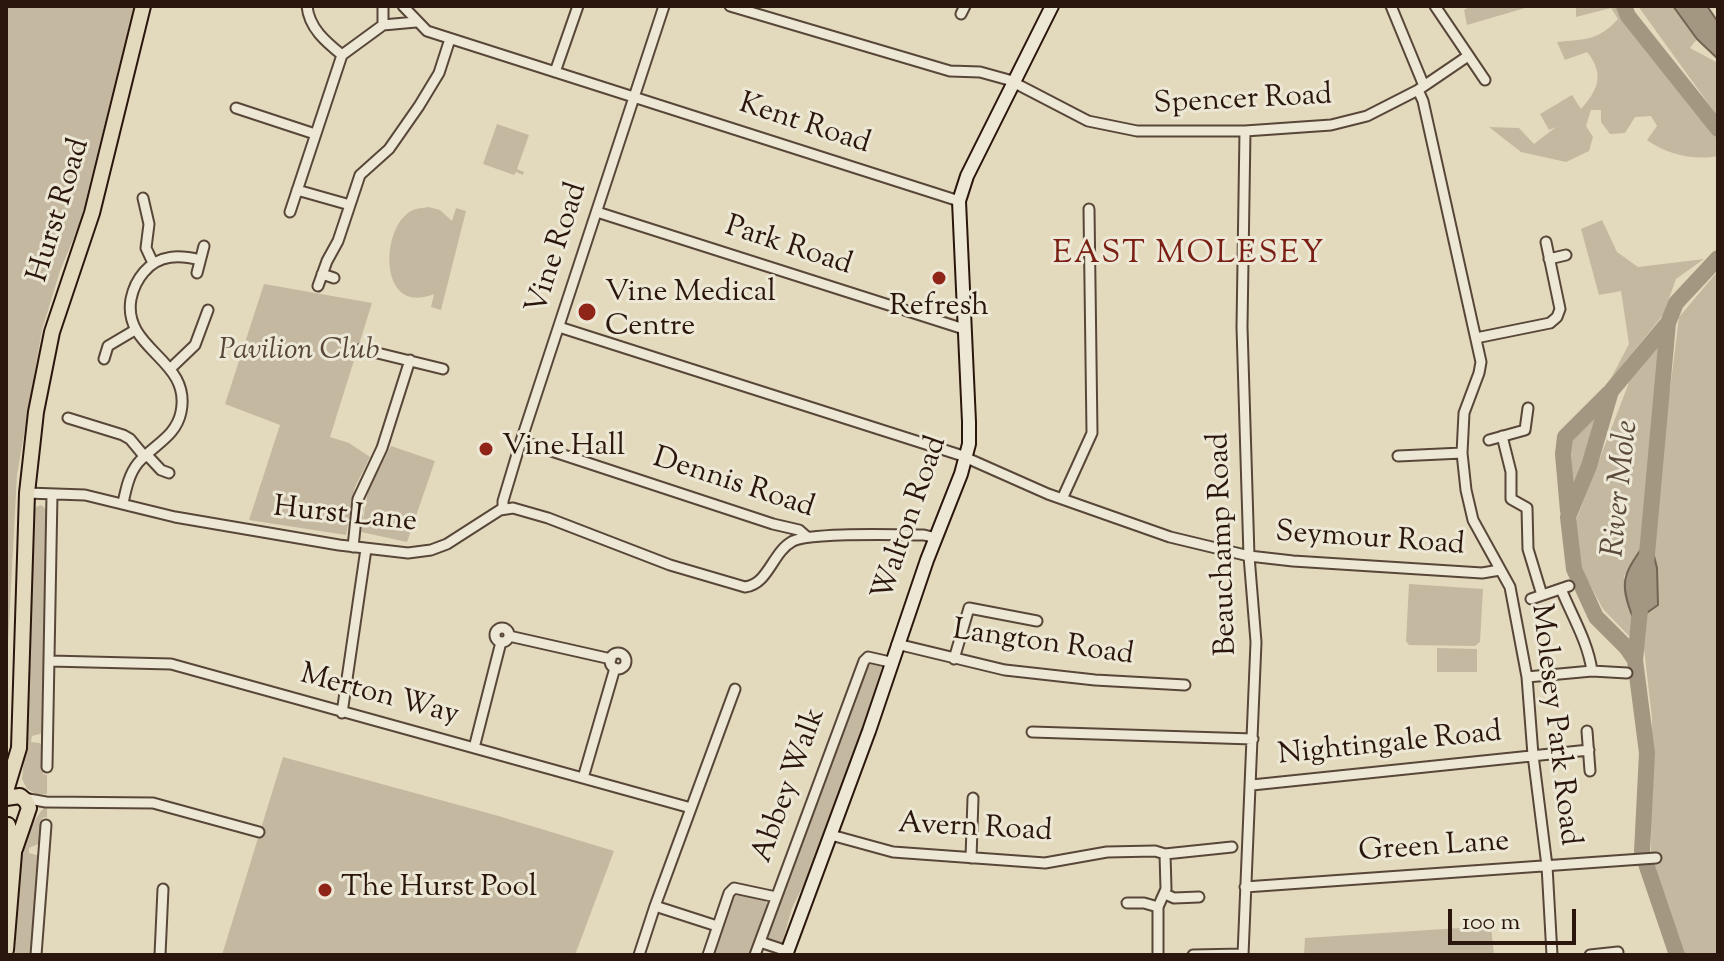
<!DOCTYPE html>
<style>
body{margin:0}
#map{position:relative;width:1724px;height:961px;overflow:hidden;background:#e3dabe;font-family:"Sorts Mill Goudy",serif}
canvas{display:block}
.frame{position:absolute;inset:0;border:8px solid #2a160c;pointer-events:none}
.scale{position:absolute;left:1448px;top:909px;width:128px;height:36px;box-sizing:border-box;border:4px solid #2a160c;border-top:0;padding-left:10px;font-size:24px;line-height:28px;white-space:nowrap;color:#2a160c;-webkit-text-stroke:6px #ede7d5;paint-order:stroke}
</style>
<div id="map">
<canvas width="1724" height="961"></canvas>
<div class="frame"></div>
<div class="scale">100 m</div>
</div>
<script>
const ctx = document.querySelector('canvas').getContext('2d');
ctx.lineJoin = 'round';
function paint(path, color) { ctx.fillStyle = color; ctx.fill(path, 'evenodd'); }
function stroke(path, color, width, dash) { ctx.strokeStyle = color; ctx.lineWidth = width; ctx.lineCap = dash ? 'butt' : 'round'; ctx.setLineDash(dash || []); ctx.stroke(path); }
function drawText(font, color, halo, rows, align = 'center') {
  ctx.font = font + ' "Sorts Mill Goudy",serif'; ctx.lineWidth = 6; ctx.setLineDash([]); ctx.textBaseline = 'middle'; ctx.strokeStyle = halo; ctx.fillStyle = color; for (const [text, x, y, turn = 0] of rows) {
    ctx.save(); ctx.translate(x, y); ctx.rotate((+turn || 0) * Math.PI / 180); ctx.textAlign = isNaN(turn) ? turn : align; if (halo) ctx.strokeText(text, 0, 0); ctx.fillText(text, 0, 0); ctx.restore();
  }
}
paint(new Path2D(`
 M6,6h128l-54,217 -20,48 -18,59 -25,145 -9,168z
 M1471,6h61l-65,19 -3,-15z
 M1576,6h40l102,132v18c-23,5 -52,-2 -71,-16l10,-14 -6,-10 -16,1 -10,16 -15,1 -9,-12v-12h-10l-5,16 7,11 -4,14 -23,11 -45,-10 -32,-25 30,1 15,16 22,-17 -7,3 -9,-16 32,-19 9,14c17,-19 24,-35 6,-57l-22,8 -8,-18c28,-3 41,-1 61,-23l-7,-11 -35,9z
 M1638,6h35l24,33 -7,9 28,15v54z
 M497,124l32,11 -12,34 7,3 -1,3 -7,-3 -2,3 -31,-11z
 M429,207l11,3 12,11 4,-13 10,3 -25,99 -10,-3 3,-13c-56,23 -54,-66 -23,-83 5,-3 13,-3 18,-4z
 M1602,220l15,32 21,15 66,-8 -28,20 -13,36 -53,65 19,-36 -8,-53 -22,4 -18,-66z
 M1718,271v684h-38l-29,-98 1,-139 -9,-78 2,-26 13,-9 -1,-37 -6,-24 28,-227z
 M264,284l108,19 -42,134 19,6 21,14 -15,30 -9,48 -97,-15 31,-95 -55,-21z
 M1662,338l-6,30 -1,45 -11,132 -20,31 2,24 7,18 -4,18 -26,-27 -18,-33 -8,-20 -1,-36 59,-153z
 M1603,406l-31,92 -1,-57z
 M391,446l44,15 -28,81 -46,-10 7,-42z
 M41,505l7,6 -5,222 -11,3 -1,6 9,1 4,4 -1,27 4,1v19h-11l-9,-5 -5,-10 5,-51 7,-216 2,-5z
 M1409,584l74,5 -3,53 -5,4 -66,-1 -3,-4z
 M1437,648l40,1v23h-40z
 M871,664l11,3 -29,90 -45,119 -16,32 -10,36 -13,-2 -2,-4 99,-269z
 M283,757l212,58 119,36 -39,104h-353z
 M47,805v12l-5,1 -1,25 -12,5v5l11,3 -8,99h-17c3,-42 -1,-121 32,-150z
 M743,892l22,8 3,6 -17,49h-40l21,-58z
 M1491,926l3,29h-190l1,-17z`), '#c4b9a0');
const water = new Path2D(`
 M1673,6h34l11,16v37l-21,-20z
 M1651,544l6,24 1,37 -20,14 -5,-1c-14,-36 -10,-43 11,-73z`);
paint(water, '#a49781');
stroke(water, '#736352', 2);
stroke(new Path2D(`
 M1624,6l4,10 90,113
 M1568,511l-5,-57 2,-17 44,-44
 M1646,565l22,-242 8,-20 42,-45
 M1641,600l-6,60 12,93 -5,99 35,103
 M1635,660l-9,-13 -30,-30 -22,-48 -6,-52 21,-51 22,-75 57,-68`), '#a49781', 16);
const street = new Path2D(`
 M307,6c2,22 19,36 35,49
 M383,6v19
 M403,6l24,25 532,170
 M730,6l220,65 30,1 29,8 79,41 49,10h108l86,-6 36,-9 51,-26 50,-34
 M1391,6l33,80
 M1435,6l50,74
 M961,14l4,-8
 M555,72l23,-66
 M1418,90l5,11 58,261 -2,11 -15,40 -2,40 4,37 7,30 37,67 17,90 6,78 14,111 5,89
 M236,108l79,26
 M297,190l53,15
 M143,198l6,26 -3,24 7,15
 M290,212l52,-157 41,-30 33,-3
 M597,212l367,117
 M1549,259l17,-4
 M197,273l7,-27
 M322,274l12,4
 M318,286l9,-25 11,-20 22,-66 29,-26 30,-43 20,-33 11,-34
 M559,327l401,128 88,39 122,43 79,19 44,5 189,12 18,-3
 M1476,338l74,-15 7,-6 3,-8 -14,-67
 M361,349l82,20
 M104,359l4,-13 27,-16
 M171,368l24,-23 13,-35
 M68,418l55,17 7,4 15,18
 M1502,436l9,36v27l16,9 1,41 14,46
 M1489,440l36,-10 3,-22
 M521,441l252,83 26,6 8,7
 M147,455l14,15 8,3
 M1398,456l64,-3
 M27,493l58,2 90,22 164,28 69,8 23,-3 16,-6 53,-34 13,-2 35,10 122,47 75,22c24,-3 27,-35 48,-46 20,-9 104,-6 131,-6l12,3
 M1062,499l30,-66 -3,-224
 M123,503c3,-14 6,-29 15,-40 15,-18 38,-26 43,-51 11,-53 -59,-62 -50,-113 2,-10 6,-19 13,-27 15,-18 36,-17 56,-12
 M503,509v-8l18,-60 143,-435
 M353,547l5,-48 24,-51 28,-88
 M1561,589c11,27 27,53 31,82
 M1531,599l38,-13
 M495 635a7 7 0 1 1 14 0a7 7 0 1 1-14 0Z
 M509,636l102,23
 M897,644l108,26 90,10 90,5
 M610 661a8 8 0 1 1 16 0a8 8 0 1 1-16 0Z
 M954,659l15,-51 68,13
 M50,661l121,3 520,144
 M1527,677l65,-6 35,2
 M342,713l24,-164
 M1587,731l3,40
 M1032,732l221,7
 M474,748l27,-106
 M47,767l5,-273
 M583,778l32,-110
 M1252,785l337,-35
 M23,798l23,4 107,1 106,29
 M831,835l62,17 152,11 62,-11 48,-1 10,3 67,-7
 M971,858l2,-60
 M1245,887l411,-29
 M1165,894l9,4 25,-1
 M1127,903h17l14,4
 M655,906l62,20
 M760,942l27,9
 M36,955l10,-130
 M160,955l3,-66
 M639,955l16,-49 80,-217
 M708,955l21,-62 5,-5 42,9
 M755,955l109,-294 4,-4 22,5
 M1158,955v-48l8,-18 -1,-35
 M1193,955l50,-1
 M1243,955l13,-313 -7,-86 -7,-229 3,-196
 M1590,955l28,-3`);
const secondary = new Path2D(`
 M786,955l83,-224 58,-171 34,-86 8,-30v-22l-10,-221 8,-25 85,-170`);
const primary = new Path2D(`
 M6,791l13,-43 8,-255 9,-81 16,-80 40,-119 51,-207
 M6,798l14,-2 6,5 3,7 -14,41
 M6,950l8,-97 -6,-28`);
stroke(street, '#584738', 13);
stroke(secondary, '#2a160c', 16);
stroke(primary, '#2a160c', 18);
stroke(street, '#ede7d5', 9);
stroke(secondary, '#ede7d5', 12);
stroke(primary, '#e3dabe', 14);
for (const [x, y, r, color] of [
 [939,278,8,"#8f2418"],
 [587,312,10,"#8f2418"],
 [486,449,8,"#8f2418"],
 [325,890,8,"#8f2418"]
]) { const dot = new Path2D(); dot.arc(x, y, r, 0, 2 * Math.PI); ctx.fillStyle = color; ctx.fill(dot); stroke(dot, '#ede7d5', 3); }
drawText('30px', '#2a160c', '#ede7d5', [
 ["Spencer Road",1243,102,-3],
 ["Kent Road",804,126,18],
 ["Hurst Road",61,211,-73],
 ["Park Road",788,248,18],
 ["Vine Road",559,249,-72],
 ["Dennis Road",733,485,18],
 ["Hurst Lane",345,517,6],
 ["Walton Road",912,519,-71],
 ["Seymour Road",1370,541,4],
 ["Beauchamp Road",1225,544,-92],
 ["Langton Road",1043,645,8],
 ["Merton Way",379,697,15],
 ["Molesey Park Road",1553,725,83],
 ["Nightingale Road",1390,746,-6],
 ["Abbey Walk",791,786,-70],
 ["Avern Road",975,830,3],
 ["Green Lane",1434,849,-4]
]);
drawText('30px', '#2a160c', '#ede7d5', [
 ["Vine Medical",605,295],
 ["Centre",605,329],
 ["Refresh",939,309,"center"],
 ["Vine Hall",502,449],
 ["The Hurst Pool",341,890]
], 'left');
drawText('italic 30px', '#584738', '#ede7d5', [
 ["Pavilion Club",299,353]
]);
ctx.letterSpacing = '2px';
drawText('32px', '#7a1f14', '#ede7d5', [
 ["EAST MOLESEY",1189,257]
]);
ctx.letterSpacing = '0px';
drawText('italic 32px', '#5b4a3b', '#ede7d5', [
 ["River Mole",1623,489,-84]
]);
</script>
